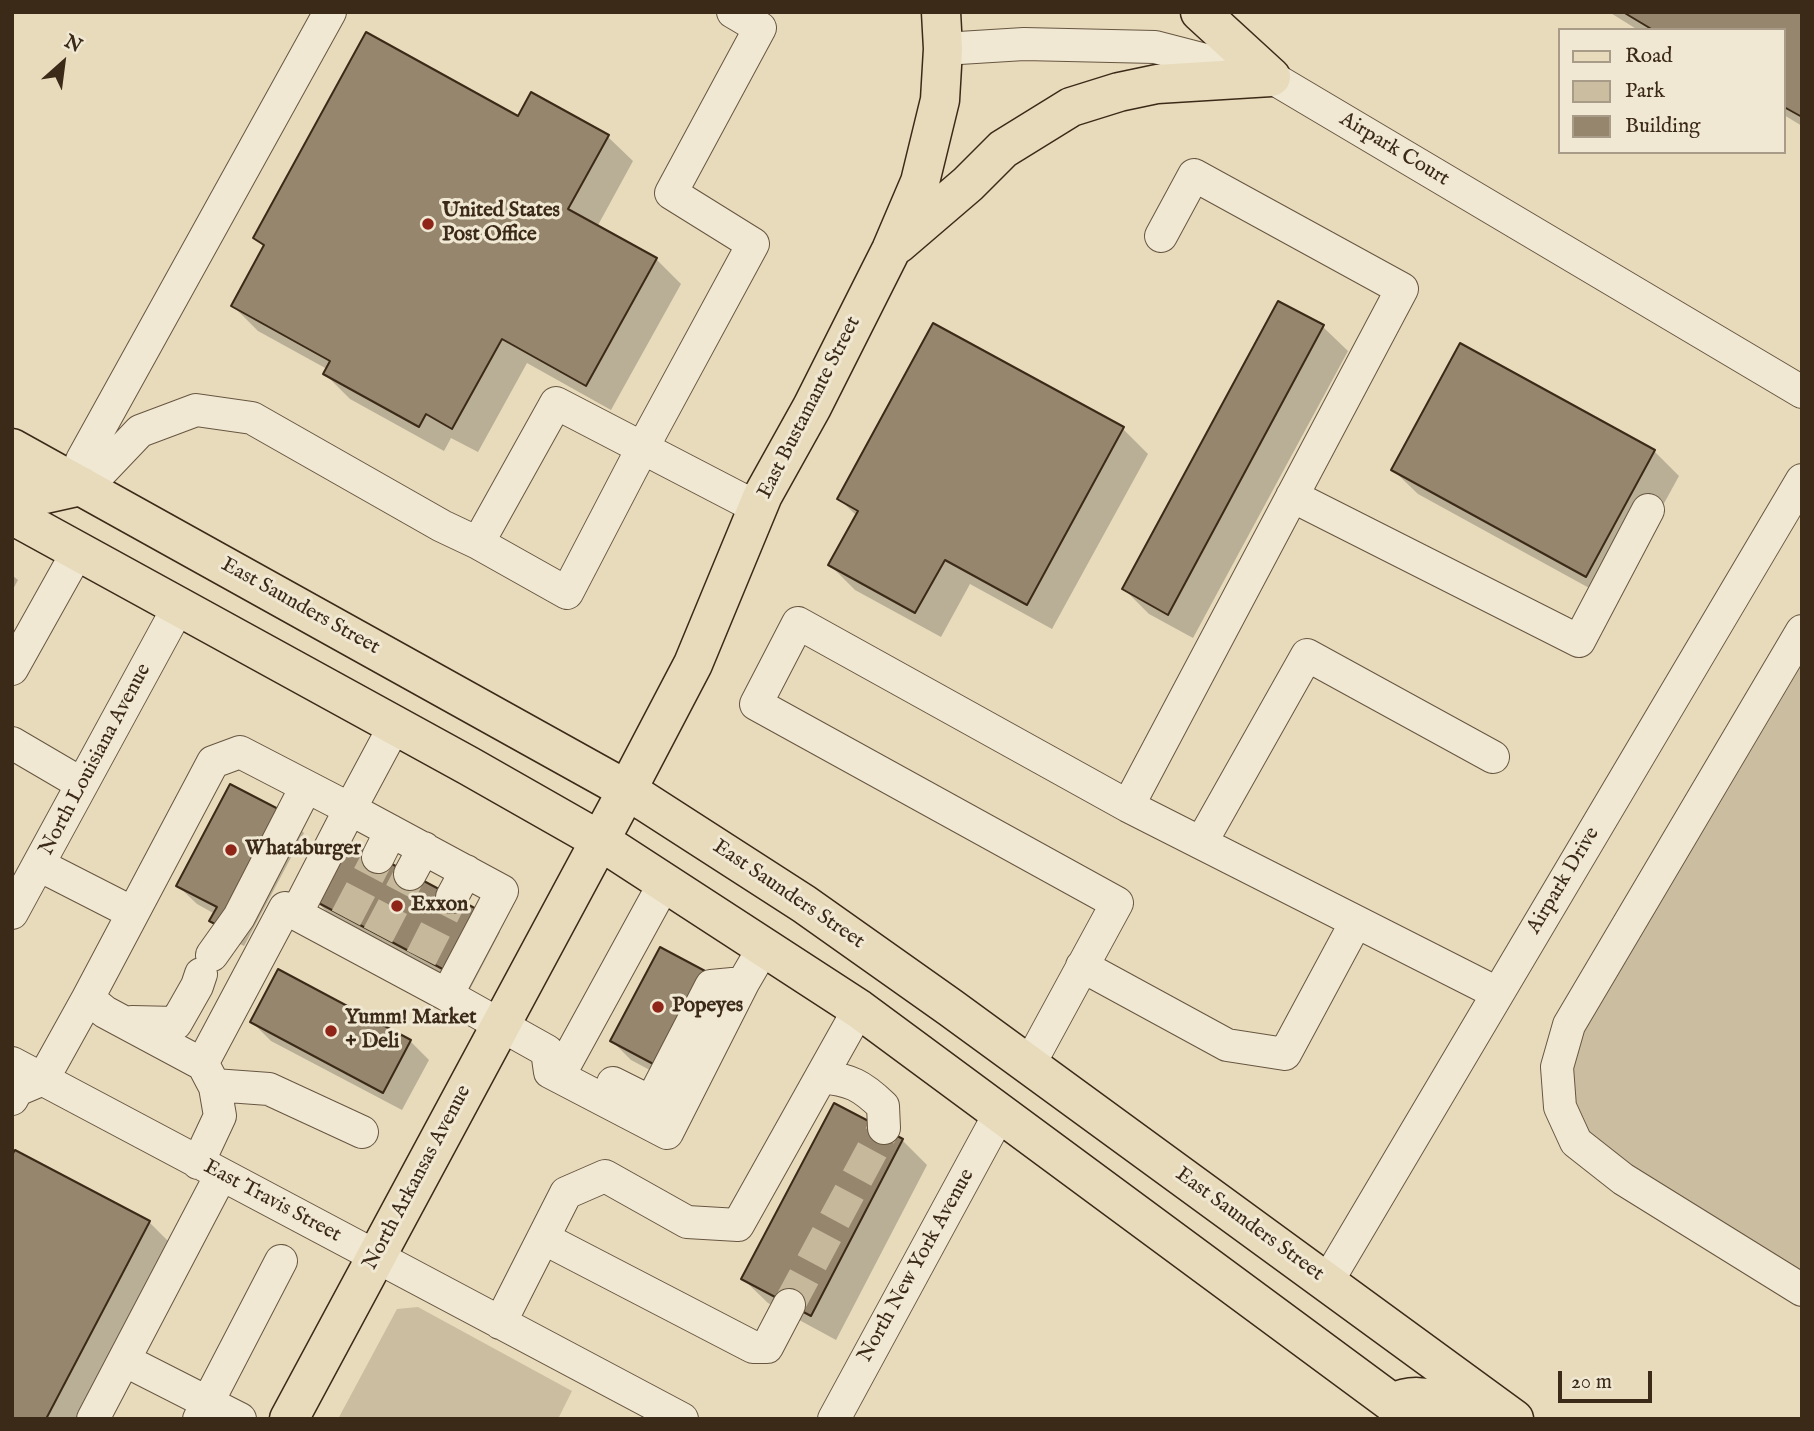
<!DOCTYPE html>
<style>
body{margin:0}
#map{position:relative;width:1814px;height:1431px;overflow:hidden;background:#e8dbbc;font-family:"IM FELL English",serif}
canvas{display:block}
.frame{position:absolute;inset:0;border:14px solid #3c2a18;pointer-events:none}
.legend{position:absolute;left:1558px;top:28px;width:228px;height:126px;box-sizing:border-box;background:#f0e8d3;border:2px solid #a89c88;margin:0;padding:9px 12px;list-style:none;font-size:21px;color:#3c2a18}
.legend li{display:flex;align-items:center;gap:14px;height:35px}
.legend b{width:35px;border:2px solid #a89c88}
.north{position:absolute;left:28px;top:28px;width:70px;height:70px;-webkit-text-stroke:5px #f0e8d3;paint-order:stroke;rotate:28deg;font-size:19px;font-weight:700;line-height:28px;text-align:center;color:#3c2a18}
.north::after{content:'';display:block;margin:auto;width:24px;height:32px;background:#3c2a18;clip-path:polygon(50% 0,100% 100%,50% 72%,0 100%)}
.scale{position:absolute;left:1558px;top:1371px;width:94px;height:32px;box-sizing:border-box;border:4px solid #3c2a18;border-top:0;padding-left:9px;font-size:21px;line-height:24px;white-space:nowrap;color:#3c2a18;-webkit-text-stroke:5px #f0e8d3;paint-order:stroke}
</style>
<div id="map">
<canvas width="1814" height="1431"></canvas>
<div class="frame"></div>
<ul class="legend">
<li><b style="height:9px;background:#e8dbbc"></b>Road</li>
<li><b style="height:19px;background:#cbbda0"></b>Park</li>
<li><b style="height:19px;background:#95866d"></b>Building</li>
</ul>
<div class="north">N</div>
<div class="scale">20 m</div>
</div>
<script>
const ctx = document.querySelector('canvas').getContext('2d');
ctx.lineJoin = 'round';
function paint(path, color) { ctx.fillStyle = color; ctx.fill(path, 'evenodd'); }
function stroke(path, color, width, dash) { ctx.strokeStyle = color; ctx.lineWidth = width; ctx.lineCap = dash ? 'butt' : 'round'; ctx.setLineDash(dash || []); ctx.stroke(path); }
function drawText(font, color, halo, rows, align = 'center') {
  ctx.font = font + ' "IM FELL English",serif'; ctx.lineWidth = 6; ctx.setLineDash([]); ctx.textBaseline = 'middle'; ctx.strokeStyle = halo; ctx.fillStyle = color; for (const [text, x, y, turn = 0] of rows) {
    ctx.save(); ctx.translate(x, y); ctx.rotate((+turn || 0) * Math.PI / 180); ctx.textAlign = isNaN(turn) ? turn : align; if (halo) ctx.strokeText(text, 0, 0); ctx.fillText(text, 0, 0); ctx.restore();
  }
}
paint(new Path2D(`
 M1802,641v635l-209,-132 -21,-26 -6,-49 9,-46z
 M418,1307l154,84 -14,28h-220l59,-110z`), '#cbbda0');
paint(new Path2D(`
 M1609,12h193v114l-18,-11v-85h-146z
 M519,118l89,19 25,24 -36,66 59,32 25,25 -70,126 -84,-47 -49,89 -27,-14 -7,13 -94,-52 -25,-25 2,-5 -69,-38 -25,-25 32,-58 -10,-10z
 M934,326l189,103 25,25 -96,175 -82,-45 -29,53 -86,-47 -25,-25 27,-49 -18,-17z
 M1323,327l25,24 -155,287 -44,-24 -25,-25z
 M1654,451l25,25 -68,124 -193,-106 -25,-24z
 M12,575l6,5 -6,11z
 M285,815l19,18 -60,113 -14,-7 -15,-25 -18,-10 -19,-18z
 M315,900l166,14 19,18 -31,59 -135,-72z
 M706,973l-30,111 -45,-24 -19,-19z
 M252,1022l158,19 19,19 -27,50 -131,-69z
 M834,1105l68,35 25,25 -91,175 -68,-37 -25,-24z
 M16,1152l133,70 25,25 -91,172h-71z`), '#0003');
const building = new Path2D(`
 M1623,12h179v105l-18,-10v-77h-131z
 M366,32l152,84 13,-24 78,43 -41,74 89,49 -71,128 -84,-47 -50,90 -26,-15 -7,13 -96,-53 7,-13 -99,-55 33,-61 -11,-7z
 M1278,301l46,24 -156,290 -46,-26z
 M933,323l191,104 -97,178 -82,-45 -30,53 -87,-48 30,-54 -21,-12z
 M1460,343l195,107 -69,127 -195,-107z
 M230,784l56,29 -61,116 -16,-8 8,-14 -41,-21z
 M345,839l137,73 -32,61 -137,-73z
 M660,947l47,25 -50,94 -47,-25z
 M278,969l133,71 -28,53 -133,-71z
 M834,1103l69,36 -92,177 -70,-37z
 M15,1150l135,71 -104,198h-34v-264z`);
paint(building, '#95866d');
stroke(building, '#3c2a18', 2);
stroke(new Path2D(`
 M346,918l32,-61
 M378,935l32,-61
 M421,958l31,-61
 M789,1305l95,-177`), '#c6b89b', 32, [32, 16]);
const minor = new Path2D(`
 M943,49l81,-5 131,3 116,30 531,315
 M1161,236l33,-61 208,114 -274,517 369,187
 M81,486l18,-12 41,-43 56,-21 56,8 190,108 36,17 78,-140 202,105
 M81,486l1,-26 248,-448
 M1292,496l287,145 69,-131
 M478,543l89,50 76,-146 110,-203 -82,-51 89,-165 -27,-16
 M1802,631l-233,394 -12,42 3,40 16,35 47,37 179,111
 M12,669l66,-118
 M12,743l70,41
 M1201,843l106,-188 186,102
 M378,857l13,-26
 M39,865l94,48
 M410,874l14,-26
 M452,897l14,-26
 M12,913l167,-307
 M296,914l54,-105 152,82 -55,104 -162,-87 -83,156 -97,-52 -17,-14 125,-236 27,-10 110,57 45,-84
 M212,955l27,-38 67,-130
 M1082,966l145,79 58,9 71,-132
 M447,995l100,56 3,21 117,61 76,-150 21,-36
 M132,1022l44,1 21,-37 4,-12
 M567,1061l98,-179
 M12,1063l670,356
 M1029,1065l88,-162 -361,-199 42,-81 330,183
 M821,1077c30,3 40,8 62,29l1,22
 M613,1083l38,19 60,-116 32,-3
 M214,1085l55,4 93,43
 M12,1099l5,-9 26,-11 45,-81
 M198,1163l22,-47 -5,-29 -10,-19
 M543,1238l210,109h14l22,-42
 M1327,1282l475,-802
 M500,1323l66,-130 39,-17 82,46 51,3 121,-216
 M124,1360l116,59
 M93,1419l128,-244
 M199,1419l82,-158
 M834,1419l166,-306`);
const major = new Path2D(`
 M1200,12l71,65
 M898,244l70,-60 35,-35 68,-42 48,-15 38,-8 114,-7
 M12,448l615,342 177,114 147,104 563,411
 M12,483l24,13 45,-10
 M12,515l457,251 130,74 260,169 555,410
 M1392,1403c29,-14 47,-2 71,16
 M289,1419l338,-629 66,-126 70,-169 49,-88 79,-157 29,-68 20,-82 3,-51 -2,-37`);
stroke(minor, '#675641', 34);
stroke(major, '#3c2a18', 41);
stroke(minor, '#f0e8d3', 32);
stroke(major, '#e8dbbc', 38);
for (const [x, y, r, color] of [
 [428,224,7,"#8f2418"],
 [231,850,7,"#8f2418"],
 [397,906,7,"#8f2418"],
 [658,1007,7,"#8f2418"],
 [331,1031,7,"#8f2418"]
]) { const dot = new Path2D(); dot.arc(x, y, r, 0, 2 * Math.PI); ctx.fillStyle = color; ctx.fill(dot); stroke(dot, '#f0e8d3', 2.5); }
drawText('21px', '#3c2a18', '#f0e8d3', [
 ["Airpark Court",1394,150,31],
 ["East Bustamante Street",810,408,-63],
 ["East Saunders Street",300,607,29],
 ["North Louisiana Avenue",96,760,-62],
 ["Airpark Drive",1564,881,-59],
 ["East Saunders Street",788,895,34],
 ["North Arkansas Avenue",418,1178,-62],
 ["East Travis Street",272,1202,28],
 ["East Saunders Street",1249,1225,36],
 ["North New York Avenue",917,1266,-61]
]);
drawText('bold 21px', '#3c2a18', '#f0e8d3', [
 ["United States",442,212],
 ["Post Office",442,236],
 ["Whataburger",245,850],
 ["Exxon",411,906],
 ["Popeyes",672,1007],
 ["Yumm! Market",345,1019],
 ["+ Deli",345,1043]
], 'left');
</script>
